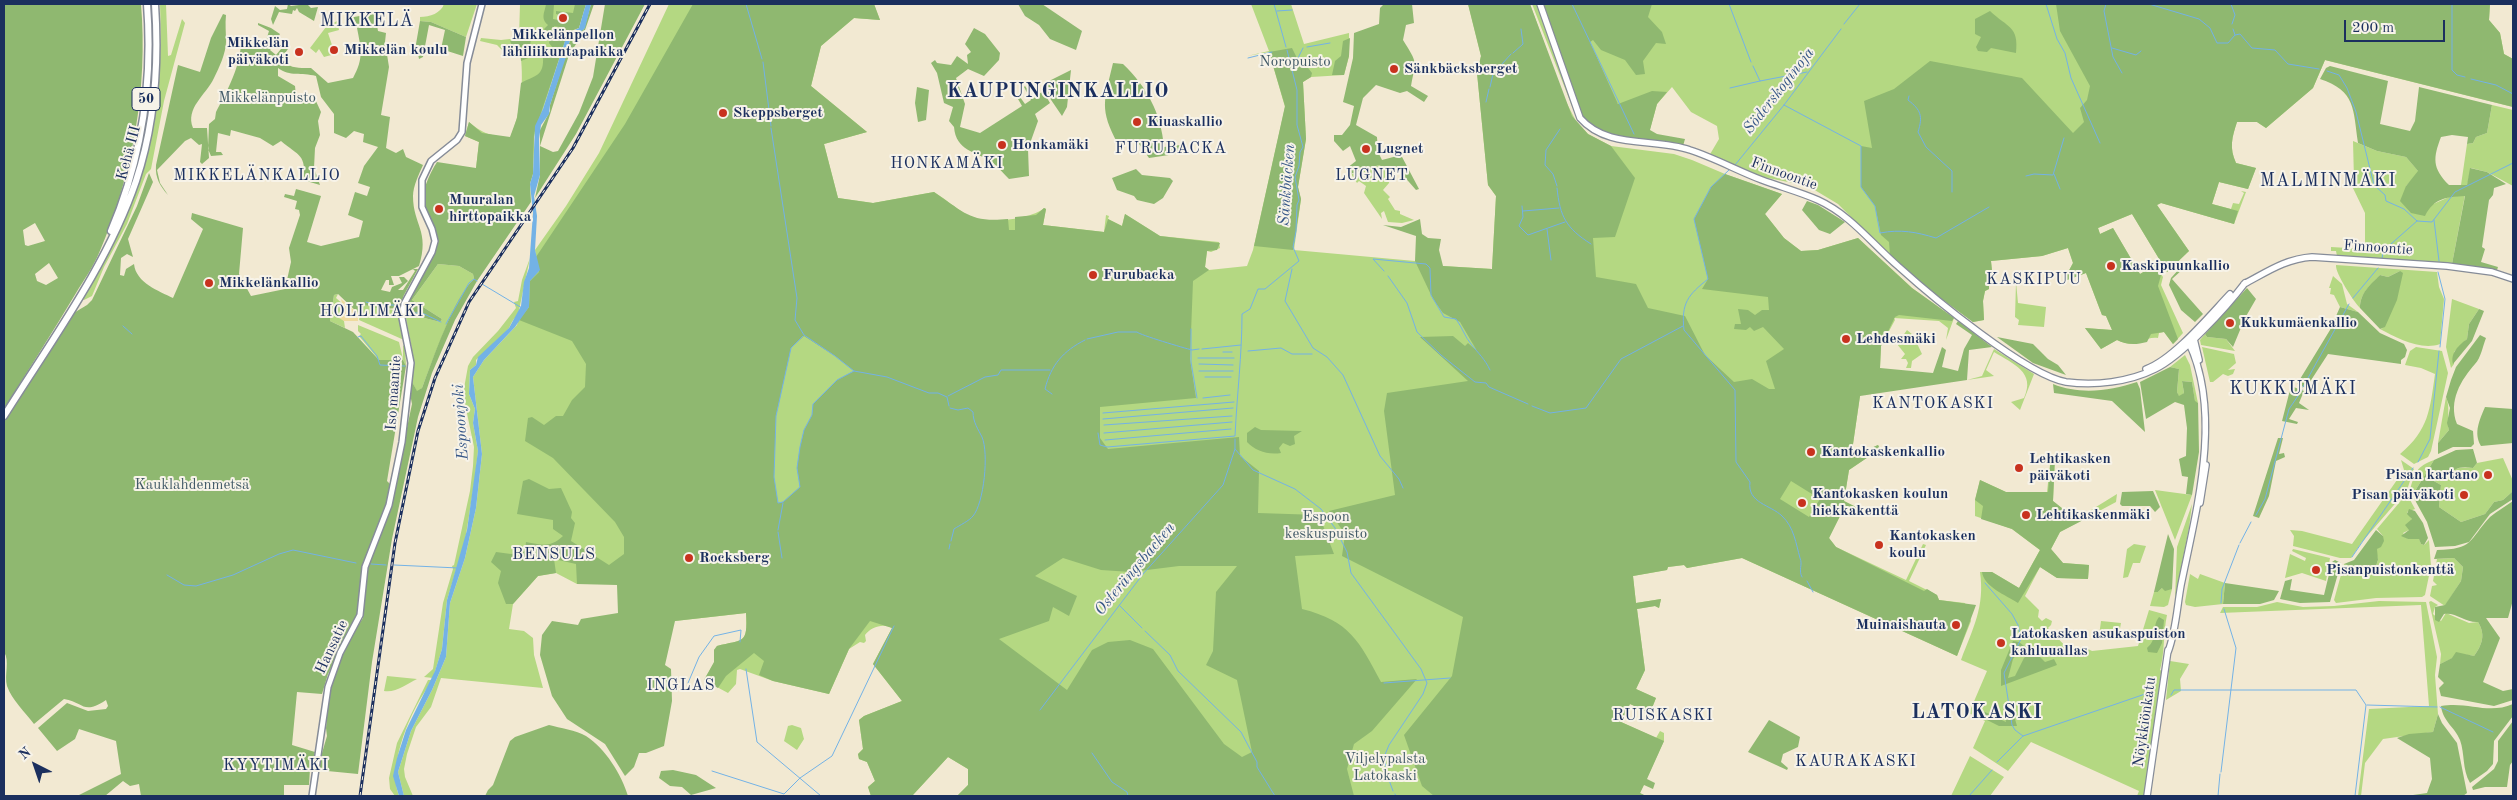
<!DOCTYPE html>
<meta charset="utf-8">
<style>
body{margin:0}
#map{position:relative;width:2517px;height:800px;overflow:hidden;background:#f2e9d2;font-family:"Old Standard TT",serif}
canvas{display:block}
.frame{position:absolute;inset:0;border:5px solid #1b2f5e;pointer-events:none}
.north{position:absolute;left:10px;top:740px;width:50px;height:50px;-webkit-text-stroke:4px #f7f3e8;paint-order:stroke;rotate:319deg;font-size:14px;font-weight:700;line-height:20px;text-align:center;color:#1b2f5e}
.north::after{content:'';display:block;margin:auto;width:18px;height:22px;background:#1b2f5e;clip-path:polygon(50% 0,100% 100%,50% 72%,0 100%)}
.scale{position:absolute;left:2344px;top:20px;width:101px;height:22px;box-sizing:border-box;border:2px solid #1b2f5e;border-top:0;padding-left:6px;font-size:15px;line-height:18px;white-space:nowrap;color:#1b2f5e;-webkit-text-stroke:4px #f7f3e8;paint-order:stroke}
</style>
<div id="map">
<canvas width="2517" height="800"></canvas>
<div class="frame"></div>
<div class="north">N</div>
<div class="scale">200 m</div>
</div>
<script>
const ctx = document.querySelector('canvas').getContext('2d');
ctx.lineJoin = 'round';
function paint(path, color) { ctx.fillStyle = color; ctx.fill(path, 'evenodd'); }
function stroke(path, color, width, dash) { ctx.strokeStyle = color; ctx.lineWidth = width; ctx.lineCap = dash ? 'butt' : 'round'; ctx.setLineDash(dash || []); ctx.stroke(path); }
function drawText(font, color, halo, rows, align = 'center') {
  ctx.font = font + ' "Old Standard TT",serif'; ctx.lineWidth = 4; ctx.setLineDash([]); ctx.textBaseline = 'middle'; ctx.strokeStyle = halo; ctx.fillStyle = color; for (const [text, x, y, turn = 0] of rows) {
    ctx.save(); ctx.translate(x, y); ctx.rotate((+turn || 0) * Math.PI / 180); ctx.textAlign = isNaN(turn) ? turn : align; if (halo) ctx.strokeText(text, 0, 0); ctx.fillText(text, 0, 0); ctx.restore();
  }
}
paint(new Path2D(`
 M160,4h6l2,52 3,-1 11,-36 3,4 -21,78 -13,68 -5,5 -19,50 -23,43 -12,29 -8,4 -3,-2c17,-29 35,-57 48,-88 26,-65 34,-136 31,-206z
 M444,4h33l-11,33 -35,-15 -11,-1v-4c10,0 21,-4 24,-13z
 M520,4h66l-4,10 -17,27 -31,96 -1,37 -57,-5 3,-27 -14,-6 4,-14c15,13 22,13 41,16 12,-27 14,-60 10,-88h-18l-5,-5 -17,-4 1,-3 20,2 18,-2z
 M669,4h205l6,16 -26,-2 -33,28 -10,40 56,46 -43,12 14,54 35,5 61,-11c13,8 26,20 39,26 14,6 60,1 71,-10l2,1 -3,16 61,7 2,-17 3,1 -1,3 14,7 3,-12 35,22 59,6 1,6 -9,4 -4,-1 -2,16 4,3 38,-4 6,-16 32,-143 -16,-55 -22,4 22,-5 -18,-47h40l13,40 45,-11v23l-5,19 -33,2 -8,5 3,57 -8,48 3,12 -7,51 121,11 27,5 50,3 4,-73 -8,-11 -11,-112 4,-17 -13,-52h62l35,96 11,21 12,13 23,12 63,8 18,6 33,14 57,20 -17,20 19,24 17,13 17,-1 40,-12 54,50 42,30 -8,22 2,-12 -9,-7 -45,-3 1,2 -14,26 -1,22 -20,28 -8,55 6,3 20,-9 2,4 -31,21 -5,31 14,7 -7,8 -9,-4 -13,26 7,9 70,33 17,-36 3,1 -17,36 28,14 2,5 26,3 6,18 -14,35 -215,-98 -55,10 -3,-3 -16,2 -1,3 -34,6 3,27 25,-4 -2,9 -4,-2 -18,3 8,61 -9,19 20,9 -6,15 -20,-9 -9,18 35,16 4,-7 4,2v8l-24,52 6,3h-689l11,-11v-16l-20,-12 -36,39h-41l-3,-9 7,-6 -8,-19 -8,-3 -1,-5 5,-5 -4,-29 5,-4 38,-15 -29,-37 19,-36c-9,-5 -21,-1 -27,7l1,6 -2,2 -4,-1 -11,7 -20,45 -56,-13 -33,-12 -3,1 -1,14 -8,9 -24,-13 10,-17v-13l3,-4c26,-7 31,-1 29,-33l-71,8 -58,-37h-40l-21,-11 -18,3 -25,28 -4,25 15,2 9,7 1,17 9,33 -102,-10 -10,29 -15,20 -9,27 -3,15 1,8 8,19h-9l-6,-24 13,-41 21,-41 14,-33 4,-54 15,-45 11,-50 6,-54 -9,-77 11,-17 33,-35 19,-68 -1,-7 31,-44 33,-53z
 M1532,4h5l40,115z
 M1543,4h947l-1,16 11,13 4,21 9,5v48l-188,-47 -12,28 -47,40 -9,-6h-20c-5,15 -8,26 -1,41l20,5 -8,21 -29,-7 -7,22 19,5 2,-6 6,1 5,-11 -3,-2 5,1 -12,32 -73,-21 -4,2 32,46 -22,21 -35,-58 -34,14 2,6 13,-6 27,46 15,-9 8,12 -2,8 22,48 -10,11 -9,-12 -5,1 -1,5c-16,-2 -21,12 -41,2l-16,9 -16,-21 27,2 -6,-14 -4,-1 -16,-42 -19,7 -2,-2 8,-15 -5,-15 -26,8 -51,5 2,20h-4v8l-4,2 -2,10 1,19 -11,2 -50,-37 -33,-29 -52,-52 -30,-18 -55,-11 -44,-19 10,-17 -2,-13 -26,-14 -19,-25 -15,17 -10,36 -101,-125z
 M337,21l2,9 -11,3 7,21 -11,3 -5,-8 -3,4 -6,-5 16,-21z
 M2492,105l21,5v76l-26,-14 -16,-4 -4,18 -6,-1 6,-41 6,-1 3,-6 11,-4z
 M2353,141l24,10 29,6 13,15 -13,14 25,19 18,-8 16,-2 -13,69 -115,-8 -1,-5h-5v-4l34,2v-36l-14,-29 3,-4z
 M1379,165l11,9 -1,9 -6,7 7,7 -2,2 7,11 5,1v3l14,6 -12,3 -14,-1 -4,-11 -3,2 1,6 -18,-26 2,-7 -7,-5 -2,2 -6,-9h10v-3z
 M530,258l-12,57c-5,4 -6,7 -9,13 -2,4 -27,27 -33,32v5l-6,5 -1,24 6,15 -2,14 5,28 -3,27 -10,63 -18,59 -5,49 -9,29 -9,-1 9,-8 10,-66 10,-34 -1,-3 2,-1 16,-74 3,-25 1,-19 -11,-53 5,-28 5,-9 25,-26 18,-23 -2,-6 4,-1 4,-21z
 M438,264l21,2 14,8 1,5c-19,16 -42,84 -52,109l-5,4 -6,-12 1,-31 -7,-36 35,9 2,-3 -30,-19z
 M2336,265l101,7 2,15 5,12 -4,45c-19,7 -43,-6 -60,-15l3,-1 17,-57 -12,6 -8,-2c-10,11 -20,18 -20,33 -6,-6 -25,-35 -24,-43z
 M2333,276l9,8 5,20 11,8 -18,-5 -6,-12 -4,-1 1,-6h-2z
 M2016,282l2,21 28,4 -2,20 -26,-2 1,-5 -4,-3z
 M338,294l-2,4 7,6 -4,10 5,7 1,7 -15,-7 4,-26z
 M2452,299l27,10 -10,15 -2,15 -13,13v12l-3,4 -5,-21z
 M361,304l32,6 6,-2 5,32 -45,-20z
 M358,325l41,17 4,17v-13l2,-1 1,21 -3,-6h-24l-20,-24 2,-2 -3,-3z
 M1907,330l6,5 9,19 -10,7 -1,7h-5l2,-5 -2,-4h-5l4,-5 -8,-10z
 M2205,334l2,3 19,2 9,12 -34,-6 -1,-5z
 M2202,347l32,7 2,9 -8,7 7,-1 -2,5 -5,2 -5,-2 -10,8h-3z
 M2416,347l26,4 6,22 -17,78 -3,6 -14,7 -14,-10c29,-24 30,-45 35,-80l-14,-6 -16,-3 5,-14z
 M1994,349l40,25 -14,36 -9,-8 13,-4c12,-26 -11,-34 -30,-46l-8,18 8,6 -27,4 15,-4z
 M2185,355l5,10 8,38 -3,-1 -3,-20 -10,-1 2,12 -5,4 -2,-5 2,-23 -9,-2z
 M2446,397c5,12 0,21 3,33l-11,13z
 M2051,455l4,1 -2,45 20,16 10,-2 34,-21 -1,8 -56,30 -9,17 12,14 26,2 -1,14 -31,-1 -17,-11 -15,29 14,14 -1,7 4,4 4,-3 6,3 -1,4 -3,3 21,22 15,-3 8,4 46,-5 11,-36 18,5c-4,19 -2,37 -7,55l2,1 -17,125h-8l2,-5 -108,-49 -23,29 -35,-23 12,-27 -16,-8 18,-42 -26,-11c12,-32 24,-53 19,-88h12l27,16 21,-38 -28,-21 -37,-13v-16l5,-20 26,12h41z
 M2503,458l10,23v10l-10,9 -9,2 -9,12 -24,8 -22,-15 2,-22 -9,-5 5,-8c12,-1 24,-6 36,-4l4,-5z
 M2401,460l13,9 -6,18 -8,11 -38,44 -11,16h-11l-47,-12 1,-10 -4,-6 12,1 50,13 52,-74z
 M2434,460l-19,31 1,11 -6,-12c5,-18 6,-23 24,-30z
 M2155,490l37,5 -17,45z
 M2408,496l7,13 -8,3 5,7 -3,11 -6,3 5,6 11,-1 2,6 3,1 5,-5 2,26 -6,29 -3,2 -46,1 -40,5 -2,-3 10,-36 31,5 3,-9 -2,-9 7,-15 -6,-7 27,-32z
 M2192,504l-3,24 -14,71 2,-52z
 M2134,544l12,2 -6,17h-7l-5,14 -5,1 4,-29z
 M2293,549l37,9 -4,23 -24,-8 -17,5 5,-24 15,7 1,-3 -14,-7z
 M2454,558l9,9 -2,14 -16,25 -15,-10 2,-10 5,-1 -4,-4 4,-22z
 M2190,574l8,5 2,-5 25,9 -2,21 -28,3 -9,-2 -1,-3z
 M2162,588l10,1 -4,16 -4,2 -14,-1 4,-14h4z
 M2379,601l47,1 11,55 -2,18 3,39 -5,18 -50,7 -18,24 -4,33h-3l11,-87 60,-3 -8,-101 -201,8 3,-6h34l20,-5 26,5 31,-1z
 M2431,601l7,4 -3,2 -2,7 8,7 5,-8 23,10 9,-1c8,13 4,23 -4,34l-13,-2 -21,10 1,-10 -12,-52z
 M2101,621l20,2 -2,11 -20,2z
 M2170,661l19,3 -9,15 1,12 -15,9z
 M387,676l30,3c-10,5 -21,14 -33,12z
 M428,680h4l-1,3c-20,26 -44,81 -32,113h-4l-5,-7 -1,-11 8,-35z
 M792,725l9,3 3,11 -7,11 -13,-9 4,-15z
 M1970,756l34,21 -14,19h-39z`), '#b4d882');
paint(new Path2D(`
 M4,4h137c7,84 -8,171 -42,249 -6,14 -15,27 -23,40 -23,39 -48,77 -72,116zM35,223l10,18 -17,5 -3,-1 -2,-15zM49,263l9,15 -12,7 -9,-4 -2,-7z
 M288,4l3,2 16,-2 4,4 7,-1 -4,14 -15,-9 -2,-4 -2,3 -2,-1 -1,4 -13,-2 -6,13 -2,-6 4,-13 5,4 7,-1z
 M546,4h8l-1,15 15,3 1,-5 -13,-3v-3l17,2 2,-9h11l-7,24 -8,3 -6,10 -31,93 -1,40 -3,10 1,18 -54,79 -22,39 -23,53 -14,44 -26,122 -20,123 -14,112 -41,-4 10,-34 -1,-8 3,-35 17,-49 17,-26 3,-45 24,-65 22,-104 -2,-10 1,-14 6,11 5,-3c10,-26 32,-92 52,-109l-1,-5 -14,-8 -21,-2 -26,36 30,19 -2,3 -35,-9c0,-24 30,-48 32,-69 2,-13 -9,-23 -13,-35 -5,-14 6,-36 13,-47l39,6 3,-26 -14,-6 4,-14 13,11 28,4 7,-19 4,-35c15,-8 23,-7 22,-26l10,-9 -4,-5 1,-4h8l7,-11 -11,-2 1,9 -9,-2 -2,-4 4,-4c-8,-7 -3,-13 -2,-21z
 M591,4h3l-9,26 -16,25 -29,91 13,6 5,-1 21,-38 14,-36 12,-73h40l-69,130 -41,64 5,-23v-45l10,-19v-6l21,-68 13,-8z
 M693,4h181l6,16 -26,-2 -33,28 -10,40 56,46 -43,12 14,54 35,5 61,-11c30,20 36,31 74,27l1,11h6v-13l21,-2 8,-7 2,1 -3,16 61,7 4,-13 14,7 3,-12 35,22 60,7 -3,7 -10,1 -2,16 4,3 -16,11 -3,78 6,39 -96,9v31l8,11 131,-12 1,19 19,15 -1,42 61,2 15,39 -39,2 7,53c48,12 57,32 79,73l36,-3 -45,52 -18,13 -7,25 7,27h-397l11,-11v-16l-20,-12 -36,39h-41l-3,-9 7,-6 -8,-19 -8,-3 -1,-5 5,-5 -4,-29 5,-4 38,-15 -29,-37 19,-36 -22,-7 -21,28 -20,45 -56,-13 -14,-6 5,-14 -10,-8 -28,23 -8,12 -14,-8 10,-18v-12l3,-4c26,-7 31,-1 29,-33l-71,8 -10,44 6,4 1,32 -8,45 -18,7h-7l-5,14 -9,9 -20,-32 -38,-25 -15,-23 -12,-41 2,-20 10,-14 26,4 3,-6 37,-6 -1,-28 -40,-1 -1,-20 -22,-5 2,14 -18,3 -25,28h-7l-8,-21 3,-12 -10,-9 5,-10 15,2 14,-3 1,-9c16,3 24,6 37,-6l-10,-7v-9l-36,-6 6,-33 6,-2 20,10 12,-1 11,24 -1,6 4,5 -4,18 38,24 15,-11v-17l-9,-15 -62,-64 -28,-17 3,-23 4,-1 12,8 12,-9h7l9,-16 13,-13 1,-23 -14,-23 -53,-21 10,-13 1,-26 9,-9 -3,-15 89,-133zM804,336l31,20 19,15 -17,9 -24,24 -1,11 -8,15 -4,17 -3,21 3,19 -17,15 -5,1 -4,-26 2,-61 15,-68zM1063,558l38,12 30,2 48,-6h58l-21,26 -3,59 -7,14 31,15 15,72 -10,5 -18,-13 -71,-95 -23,-9 -22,2 -16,8 -25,40 -68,-51 50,-18 4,-14 16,9 8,-20 -42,-20z
 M1018,4h24l40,27 -6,19 -26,-11 -11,-14 -14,-9z
 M1384,4h28l2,19 -8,2 -3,15c15,24 13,20 8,46l17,10 -4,6 -17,-11 -7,2 -24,-8 -13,13 -7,27 21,12 1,15 4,8 19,-5 18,34 -3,1 -21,-24 -3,7 -13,-8 -18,6 -1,7 -7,-5 -2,1 -4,-6 9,-7 -6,-15 -7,5 -9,-10v-6h8l8,-10 4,-19 -11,-4 10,-44 1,-25 25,-9 1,-16z
 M1468,4h62l42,112 16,18 23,12 24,32 -20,59 -22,1 3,39 40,7 12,24 37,8 20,39 29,27 18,-3 17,10h6l-9,-28 18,-12 -21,-22 -9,4 -4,-4 -4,3 -12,-1 1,-5h6l-3,-15 10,1 7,5 7,-5h7l-1,-13 -66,-8 6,-10 -14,-60 17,-32 14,-13 57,20 -17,20 19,24 17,13 17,-1 40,-12 54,50 42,30 -2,3 -53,-6 -4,2 -14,29 -1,22 53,5 9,-26 4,3 -4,17 16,4 6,-22 8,-14 -16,-11 2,-3 34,26 -23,3 -2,30 -107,16 -8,55 6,3 20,-9 2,4 -31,21 -5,31 14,7 -7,8 -9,-4 -13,26 7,9 88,44 3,-2 10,6 2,5 37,5 -19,51 -215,-98 -55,10 -3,-3 -16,2 -1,3 -34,6 3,27 25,-4 -2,9 -4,-2 -18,3 8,61 -9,19 20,9 -6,15 -20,-9 -9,18 43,19 -17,38 8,4 -2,6 -9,-4 -4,8 6,3h-212l-12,-10 -18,-51 48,-59 11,-59 -121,-61 3,-22 -16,-23 66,-16 -11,-84 3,-18 81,-12 -48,-44 33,-1 12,10 3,-3 9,8 -17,-29 -17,-9 -10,-14 -18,-38 1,-25 -33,-11 18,2 19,-8 2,15 6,4 13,1 -2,11 4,16 49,3 4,-73 -8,-11 -11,-112 4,-17zM1791,481l29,18 -11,18 -29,-18z
 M1543,4h109l-4,13 14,15 4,12 -10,-1 -13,18 2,13 -9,1 -11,-15 -24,-10 -8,-10 -3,2 28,62 34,-13 15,1 -10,12 -7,26 7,4 28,5 -2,7 -74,-10 -11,-5 -15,-13z
 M2056,4h434l-1,16 11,13 4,21 9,5v48l-188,-47 -12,28 -47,40 -9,-6h-20c-5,15 -8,26 -1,41l20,5 -8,21 -29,-7 -7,22 26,7 -4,13 -73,-21 -4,2 32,46 -22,21 -35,-58 -34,14 2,6 13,-6 27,46 15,-9 6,10 -3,11 20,53 -5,5 -9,-12 -13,2 -4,8c-11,3 -21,3 -30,-2l-16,9 -16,-21 27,2 -6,-14 -4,-1 -16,-42 -19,7 -2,-2 8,-15 -5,-15 -26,8 -51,5 2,20h-4v8l-4,2 -2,10 1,19 -11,2 -50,-37 -33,-29 -1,-14 -8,-7 -6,-29 -14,-19v-41l11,2 -8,-47 30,-12 36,-28 92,17 51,55 11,-11 -4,-14 7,-8 3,-14 -30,-55z
 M1990,11c18,17 29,15 26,42l-25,-5 -4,4 -9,-1 -2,-4 5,-10 -6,-3v-15z
 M375,13l3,18 8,2 -1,9 4,25 -8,48 9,2 -4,31 10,5 7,-4 3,8 17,8c-4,9 -10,21 -10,31 0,29 17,35 6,70l-20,10h-8l3,9h-5v-5h-3l-5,10 9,2 2,-5 10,-4 -3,-6h5l4,4 -10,9h5l12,-19 -2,-2h5l-14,26 -5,13 -18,1 -20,-5 -2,2 3,6 -3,2 -21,-20 -4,1 -4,26 23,11 26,28h24l3,6 -19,115 4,4 -5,23 -24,58 -2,44 -32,64 -6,20 -25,-2 -5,53 23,7 -5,17 -1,16h-25v11h-143l-2,-12 -9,2 -7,-5 -18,15h-28l44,-22 -5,-33 -37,-12 -4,10 -18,12 -19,-23 29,-25 21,8 18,-2 2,-3 -2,-6c-23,15 -21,3 -42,-1l-30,25c-9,-12 -22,-24 -27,-38 -3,-11 3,-25 -3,-34v-230l68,-108 15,-9 5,-5 45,-94 12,-33 4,9 -25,57 5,18 -6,-3 -6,4 -1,17 4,1 2,-7 8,-5c2,19 25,27 39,34l30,-69 -12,-10 1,-6 51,15 -4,46 12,22 34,-7 6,-27 -2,-14 11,-33 -1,-5 -4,-1 2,-8 -13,-4 1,-3 9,2 2,-7 25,7 -14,46 14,4 38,-9 4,-16 -15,-6 7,-23 12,4 3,-9 -12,-4 6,-17 14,-19 -15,-5 1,-8 -10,-3 -8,7 -12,-5v-19l-13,-17 -5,-21c-15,-4 -26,1 -38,-8v8l17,10 1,10 12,-3 7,6 6,13 -3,9 2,14 -5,13 -1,20 6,17 -17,-5c4,-25 -4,-24 -22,-39l-8,5 -13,-8 -29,-8 -1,6 -12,-3 -2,19h5l2,3 -12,1 -3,-7 1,-25 6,-5 1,-7c11,-21 25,-46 25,-71l14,6 1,-2 8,2 5,-16 -11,-6v-2l13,5 9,6 -10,16 6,5 10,-12 4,3 -9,13c9,10 18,9 30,9l17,15 25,-5c11,-20 8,-29 4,-50h-6l-2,-10z
 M223,14l3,1c-1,9 0,17 0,27 0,11 -7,26 -12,36 -8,17 -29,30 -21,50h14l2,30 -7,6 -2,-2 2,-18 -3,1 -8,-7 -6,3 -28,29 3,13 8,12c-8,-9 -13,-17 -12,-30l22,-100 22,7 11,-34z
 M420,21l11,1 35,15 -3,19 -22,-7 4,-19 -16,-5 -6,32 -4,2 -3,-15z
 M974,28l11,6 15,19 -1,7 -15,16 -16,-7 -12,9 9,26 -5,23 20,6 42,-27 -4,-7 2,-2 5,7 6,-4 -7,-13 1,-1 9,12 9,-7 7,12 -15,11 3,7 -10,28 1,27 -20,3c-5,-5 -11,-12 -17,-17 -17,-11 -36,-11 -38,-35l-5,-6 4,-14 -9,-4 -7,-30 -6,-10 4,-3 2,3 14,2 6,-9 11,8 -1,-9 4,-3 -6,-8z
 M1350,38l-1,18 -5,19h-12l3,-14 6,-5 2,-15z
 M531,39l-1,7 3,10 -12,5 -1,-11h-6l-4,-9z
 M1292,48l6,12 7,4 7,9 -1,4 -8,5 3,57 -8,48 3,12 -8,51 -39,-4 31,-140 -16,-54z
 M1113,63l10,1c24,23 38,49 41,83l17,-2 1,8 -33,5 -12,-17 -19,3c-19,-35 -14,-43 -5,-81z
 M2330,66l58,15 -8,43 30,7 5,-10 4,-34 73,18 -5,28 -11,4 -3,6 -6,1 1,-7 -16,-2 -11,2c-8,21 -9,31 8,48h18l3,-17 17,4 19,12 -12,4 -1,7 -4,5 -7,47 3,2 -4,13 17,5 -1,3 -45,-6 13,-68c-19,1 -31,2 -40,20l-14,-3 -11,-12 6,-15 12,-15 -12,-14 -29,-6 -19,-8c-5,-34 -2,-52 -38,-64l6,-11z
 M1071,70l-4,37 -5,9 -17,-25 -2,-7z
 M917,87l12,3 -3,30 -8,2 -3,-19z
 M1136,169l6,6 28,3 3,3 -10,17 -9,6 -17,-4 -3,-4 -17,-6 -5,-12z
 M1807,201l11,4 27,17 -15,12 -11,-4 -17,-20z
 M2180,268l3,1 -11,10 31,35 -8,8 -14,-12 -12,-25 2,-7z
 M2400,271l3,2 -6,27 -12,27 -5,2 -20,-21c0,-15 10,-23 20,-33l8,2z
 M2247,288l9,11 -11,19 -12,29 -7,-8 -19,-2 -2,-3z
 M2340,307l18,5 22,21 24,11 3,6 -2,7 -4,3v4l-73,-10 -22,34 -9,-4 33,-54z
 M2479,309l5,2 -12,30 -19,23c-3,-11 6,-19 14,-25l2,-15z
 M2480,335l6,3c-3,7 -5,20 -11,26 -14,16 -27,37 -18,60l16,7 1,13 -3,3h-18l-15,7v-11l11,-13 -2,-7 3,-15 -4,-11 5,-17 5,-13z
 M1997,337l36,7 15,15 10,6 8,10 -33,-12z
 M2170,367l9,2 -2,23 2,4 5,-3 -2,-12 10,1 3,19 3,2v-2l1,51 -7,43 -6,-1 2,-17 -6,-1 -3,-17 7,-3 1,-28 -3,-23 -9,-3 -29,17 -6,-37z
 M2137,382l3,7 5,43 -33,-31 -58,-8 -1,-9c27,11 57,7 84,-2z
 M2291,386l13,5 -5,12 10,7 -13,-2 -7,11 9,3 -1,2 -15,-3z
 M2485,407l28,2v34l-32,3c-8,-13 -1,-27 4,-39z
 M1255,427l6,3 41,1 -8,5 1,8 -5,2 -7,-3 -4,5 2,5c-14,2 -25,-2 -34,-11v-9z
 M2278,438h5l-4,16 5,-1 1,4 -9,4 -7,35 -10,22 -6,-2z
 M2473,449l4,14 -4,5c-12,-2 -20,0 -27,10l-10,-6 -4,8 9,5 -2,22 22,15 24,-8 9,-12 9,-2 10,-9v8l-23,15 -21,28 -14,4 -20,1 -8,-25 -11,-20 -1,-11 19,-31 22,-10z
 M2051,455l4,1 -2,45 20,16 17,-6 3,4 -33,17 -9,17 12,14 26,2 -1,14 -31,-1 -17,-11 -22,36c-12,-8 -34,-16 -36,-31h10l27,16 21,-38 -28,-21 -31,-10 2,-13 -8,-6 5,-20 26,12h42z
 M2153,491l7,16 -5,5 -5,-6h-28l-2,-2 2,-12z
 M2513,501v99l-5,18h-22l14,20 -17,44 20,9 10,-2v11l-19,6 -53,-10 -2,-8 5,-5 -6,-6 2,-13 12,-6 4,-6 18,4c8,-11 12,-21 4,-34 -12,1 -22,-10 -34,-8l-5,8 -4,-2v-13l10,-2 16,-24 2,-14 -9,-9 -20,1 3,-9c37,-1 31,-9 53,-33 7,-6 16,-11 23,-16z
 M2409,509l6,2 8,12 5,15 -4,7 -3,-1 -2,-5h-11l-7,-3 8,-6 -4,-5 7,-6 -5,-5z
 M2376,530l7,6 1,5 -3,6 -4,2 1,11 -3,9h-12l-19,-5 10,-4z
 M2168,534l6,15 -2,40 -7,2 -3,-3 -4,4h-4z
 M2335,560l6,3 -11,39 -30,1 -20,-4 5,-18 7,-2 -2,11 34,5 8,-33z
 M2225,583l54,8 -5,9 -14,4h-37z
 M2159,617l5,3 -2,23 -5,10 -9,-1 -1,-4c12,-10 4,-21 12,-31z
 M2013,641l6,1 5,4 -11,13 -5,19 7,-2 9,-18 5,-5 8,1 8,8 9,-3 3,6 -56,21v-16z
 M2513,704v12l-19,25 -1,23 -6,7 -17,12c-8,-14 -5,-29 -10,-43 -5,-13 -17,-18 -19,-34 27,-5 47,9 72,-2z
 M2003,705h8l6,21h-18l-20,-10 6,-4 21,10z
 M2438,714l4,9 15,20 10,50 -4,3h-57l21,-3 5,-14 -2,-21 -33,-20 12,-4 24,-2z
 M1769,720l31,17 -2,10 -15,7 -2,8 7,6 -1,2 -39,-18z
 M2513,721v40l-3,4 -3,22h-22l-12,3 -1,-3 22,-18 4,-8v-20z
 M549,725c11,3 27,5 37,11 19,12 36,39 42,60h-143l3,-6 5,-5 17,-44 5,-4z
 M673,770l23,5 20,13 -25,7 -9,-8 -12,-1 -11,-8 2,-7z`), '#8fb870');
paint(new Path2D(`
 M341,299l17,14v8h-14l-5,-3 4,-10z`), '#eeda9e');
paint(new Path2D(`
 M586,4h5l-6,24c-9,10 -16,5 -17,23l-18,54 -1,9 -8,11 -2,14 1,36 -6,21 3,20 -2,34 5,20 -10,11 -1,26 -14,20 -31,33 -11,17 9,77 -6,54 -11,50 -15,45 -4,54 -14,33 -21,41 -13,41 6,24h-5l-6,-20 4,-18 9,-28 29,-59 7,-22 5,-49 20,-70 11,-79 -5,-28 2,-14 -6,-15 1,-24 6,-5 2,-8 31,-29 12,-22 3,-24 5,-14 4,-55 -3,-29 3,-10 2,-48 8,-17 22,-68 4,-8 10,-5z`), '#73b2e6');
stroke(new Path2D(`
 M746,4l16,55
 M1274,4l12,43
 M1572,4l62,130
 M1729,4l22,58
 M2046,4l11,35 8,14 6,25 29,65
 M2106,4l-2,7 9,46 9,16
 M2149,4l50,15 11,9 7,15h11l7,-8 5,-1 12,14 23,2 13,14 31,5
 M2231,4l4,11 -3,9
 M2452,4v66l5,5 8,2
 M1277,11l15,-1
 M1844,24l16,-20
 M2233,29l2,6
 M1307,47l23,-4
 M2112,48l24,7 5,-4
 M1513,53l10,-9 -2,-15
 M1248,58l24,-6
 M763,62l8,64
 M1292,63l5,-3 6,-12
 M1753,66l7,15 47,-9
 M2327,71l12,4 8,13 9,24 18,73 11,10 1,6 18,8 13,12 15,1 23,-30 58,-29
 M2471,79l25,6 17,9
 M1490,87l3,-13 18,-20
 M1730,88l30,-7
 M1909,96l-1,4c13,10 15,16 10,32l8,15 26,24v21
 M1486,102l3,-13
 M1784,105l77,41v41l14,19 5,27c21,-4 36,-1 56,5l53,-31
 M771,128l26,170 -2,22 9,15 31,21 19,15 33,6 42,16h9l9,4 2,9
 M1735,165l49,-60 57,-76
 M1729,170l-18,17 -17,32 14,60c-20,16 -27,24 -24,51l51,60 1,72 14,20c-3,21 21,23 32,34 12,11 14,28 18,42 3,7 -2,12 2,19
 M2054,174l6,15
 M2026,176l8,-2 19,1 11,-37
 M1557,186l-4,-12 -8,-9 1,-15 14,-21
 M1557,188c3,29 9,40 34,56
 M1522,206l1,11 -4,9 9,9 37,-13
 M1523,211l36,-3
 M2434,220l5,41
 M1547,229l4,31
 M2382,259l1,-8 34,-30
 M1292,269l-7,32 28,47 14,9 16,18 37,81 19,23 4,9
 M1384,271l-11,-12 53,5 4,4 1,27 13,22 12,2c6,8 9,18 15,25 7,9 14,15 19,26
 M2438,272l7,27 -5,48
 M1388,276l19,27 10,29 24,23 34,27 11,1 3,4 39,17
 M482,284l40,24
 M2353,298l25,-30
 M366,302c14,5 20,1 33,4
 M406,308l8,5h8l19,9
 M446,324l23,-41 5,-4 3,2
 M123,326l9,8
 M1191,329v33l6,36
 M803,336l-12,12 -15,68 -2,61 4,26 5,-1 17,-15 -3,-19 3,-21 4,-17 8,-15 1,-11 24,-24 17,-9
 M358,337l3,-1 16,20 3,9 25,1
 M1087,339l31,-7h19c3,3 47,16 55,18l7,-1
 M1202,349l39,-4
 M1248,351l33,-3 11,6h20
 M1223,352h9
 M1198,358h36
 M1199,364l34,1
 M1199,371h34
 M1205,377h26
 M2303,387l46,-83
 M1052,394l-7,-5c6,-24 18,-38 40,-49
 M948,396l37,-19 13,-2 3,-5h49
 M1203,398l27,-3
 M1532,406l18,7 36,-5 35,-49 62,-33
 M950,408l8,2 10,-2 5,4c0,10 5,17 9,25 7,16 2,66 -9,79 -4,5 -13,9 -19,13l-3,12
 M1103,413l131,-11
 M1103,419l130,-11
 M1104,425l128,-9
 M1098,433l2,12 7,2 128,-11c2,-42 7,-81 7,-122l8,-5 8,-20h7l34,-28 -6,-14 3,-16 1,-26 2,-5 -4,-23 4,-11 1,-14 3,-5 -6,-22v-35l-10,-40
 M1104,433l128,-11
 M1105,440l126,-11
 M1235,449l18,21 42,19 26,20 14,19 12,24 4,21 70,96 6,14 -4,11 -34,51 -5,12 4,20
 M2418,462l12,-23 9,-88
 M2256,515l9,-16 24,-90 13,-19
 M778,530l5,-27
 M778,532l4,26
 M2240,543l11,-21
 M949,549l1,-5
 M2352,557l61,-89
 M371,564l15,1
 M394,565l64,3
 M167,575l17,10 12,1 37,-11 46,-21 14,-4 63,13
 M1807,581l6,11
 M1985,583l27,31 6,11 3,14 -17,34 8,52 3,5 8,6
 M2221,603l1,-14 17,-44
 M1120,606l22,22
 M1145,631l25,24 8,16 63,61 16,30v5l18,29
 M746,669l11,73 64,54
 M688,683l11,-26 15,-21 27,-6 -1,12
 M1384,683l66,-5
 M2171,695l3,-5h182l10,15 -11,91
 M2367,705l70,2
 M2440,707l53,25
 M1040,710l103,-136 80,-89 12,-36v-10
 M1092,753l20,29 15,10 1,4
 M1997,762l26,-26 128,-44
 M712,771l72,23 16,-16 32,-22 62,-130
 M2221,772l15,-124 -12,-39
 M1389,780l4,11
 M1395,794l1,2
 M1969,796l23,-26
 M2159,796h10
 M2218,796l2,-22`), '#73b2e6', 1);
const secondary = new Path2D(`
 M312,796l16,-109 12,-34 20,-38 5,-48 24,-62 13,-63 9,-79 -9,-45 2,-14 28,-52 3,-11 -3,-12 -10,-22v-27l9,-19 26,-21 5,-8 5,-69 15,-59`);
const primary = new Path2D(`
 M1540,4l40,114c28,32 74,19 110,32 25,8 48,21 72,30 19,7 38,12 56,20 33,15 54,44 81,67 32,29 127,108 167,115 29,4 63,0 89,-13 27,-13 71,-61 90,-86
 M2244,284c23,-12 41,-25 68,-27l135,9 45,6 21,7
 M2194,339l5,21
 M2146,369c28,-10 64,-54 84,-75
 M2200,503l6,-38
 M2168,652c8,-21 9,-45 13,-67 15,-74 42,-170 8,-242
 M2147,796l21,-146`);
const highway = new Path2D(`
 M111,231c31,-73 42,-149 36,-227
 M4,416c47,-75 103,-150 132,-235 19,-57 23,-118 19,-177`);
stroke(secondary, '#868c98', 8);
stroke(primary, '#868c98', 8);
stroke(highway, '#868c98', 9);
stroke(secondary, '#fff', 5);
stroke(primary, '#fff', 5.5);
stroke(highway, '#fff', 6);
const rail = new Path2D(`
 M360,796l35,-253 23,-112 17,-53 34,-76 104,-154 77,-144`);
stroke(rail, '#1b2f5e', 3);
stroke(rail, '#f7f3e8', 1, [4]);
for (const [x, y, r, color] of [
 [563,18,5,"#c8321e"],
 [334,50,5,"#c8321e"],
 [299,52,5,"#c8321e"],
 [1394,69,5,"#c8321e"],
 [723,113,5,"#c8321e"],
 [1137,122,5,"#c8321e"],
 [1002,145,5,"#c8321e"],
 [1366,149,5,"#c8321e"],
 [439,209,5,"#c8321e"],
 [2111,266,5,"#c8321e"],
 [1093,275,5,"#c8321e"],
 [209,283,5,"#c8321e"],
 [2230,323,5,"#c8321e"],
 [1846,339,5,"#c8321e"],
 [1811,452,5,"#c8321e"],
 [2019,468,5,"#c8321e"],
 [2488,475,5,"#c8321e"],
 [2464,495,5,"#c8321e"],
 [1802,503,5,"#c8321e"],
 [2026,515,5,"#c8321e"],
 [1879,545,5,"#c8321e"],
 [689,558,5,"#c8321e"],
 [2316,570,5,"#c8321e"],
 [1956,625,5,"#c8321e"],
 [2001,643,5,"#c8321e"]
]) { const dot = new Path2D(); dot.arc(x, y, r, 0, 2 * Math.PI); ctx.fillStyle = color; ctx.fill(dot); stroke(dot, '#f7f3e8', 2); }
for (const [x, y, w] of [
 [146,99,28]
]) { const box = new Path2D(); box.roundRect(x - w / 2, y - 11.5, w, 23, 4); ctx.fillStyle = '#f7f3e8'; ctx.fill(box); stroke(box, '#1b2f5e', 1); }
drawText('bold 14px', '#1b2f5e', null, [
 ["50",146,99]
]);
drawText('bold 15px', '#1b2f5e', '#f7f3e8', [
 ["Mikkelänpellon",563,35,"center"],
 ["lähiliikuntapaikka",563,52,"center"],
 ["Mikkelän",289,43,"right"],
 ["päiväkoti",289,60,"right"],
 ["Mikkelän koulu",344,50],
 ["Sänkbäcksberget",1404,69],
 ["Skeppsberget",733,113],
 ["Kiuaskallio",1147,122],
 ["Honkamäki",1012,145],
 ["Lugnet",1376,149],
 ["Muuralan",449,200],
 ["hirttopaikka",449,217],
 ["Kaskipuunkallio",2121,266],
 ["Furubacka",1103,275],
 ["Mikkelänkallio",219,283],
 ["Kukkumäenkallio",2240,323],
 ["Lehdesmäki",1856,339],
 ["Kantokaskenkallio",1821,452],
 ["Lehtikasken",2029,459],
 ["päiväkoti",2029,476],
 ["Pisan kartano",2478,475,"right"],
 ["Kantokasken koulun",1812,494],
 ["hiekkakenttä",1812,511],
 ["Pisan päiväkoti",2454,495,"right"],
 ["Lehtikaskenmäki",2036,515],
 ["Kantokasken",1889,536],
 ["koulu",1889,553],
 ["Rocksberg",699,558],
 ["Pisanpuistonkenttä",2326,570],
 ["Muinaishauta",1946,625,"right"],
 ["Latokasken asukaspuiston",2011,634],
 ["kahluuallas",2011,651]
], 'left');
drawText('15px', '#415967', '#f7f3e8', [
 ["Noropuisto",1295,62],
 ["Mikkelänpuisto",267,98],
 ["Kauklahdenmetsä",192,485],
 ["Espoon",1326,517],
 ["keskuspuisto",1326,534],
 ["Viljelypalsta",1385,759],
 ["Latokaski",1385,776]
]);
drawText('15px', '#1b2f5e', '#f7f3e8', [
 ["Kehä III",129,153,-75],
 ["Finnoontie",1784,174,20],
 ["Finnoontie",2378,248,4],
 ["Iso maantie",394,393,-86],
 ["Hansatie",332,647,-65],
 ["Nöykkiönkatu",2145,722,-82]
]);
drawText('italic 16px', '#355687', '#f7f3e8', [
 ["Söderskoginoja",1779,91,-52],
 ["Sänkbäcken",1287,185,-86],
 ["Espoonjoki",461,422,-94],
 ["Osterängsbacken",1135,569,-50]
]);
ctx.letterSpacing = '1px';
drawText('16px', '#1b2f5e', '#f7f3e8', [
 ["FURUBACKA",1171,149],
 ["HONKAMÄKI",947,164],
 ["MIKKELÄNKALLIO",257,176],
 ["LUGNET",1372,176],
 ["KASKIPUU",2034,280],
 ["HOLLIMÄKI",372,312],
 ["KANTOKASKI",1933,404],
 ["BENSULS",554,555],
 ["INGLAS",681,686],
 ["RUISKASKI",1663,716],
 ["KAURAKASKI",1856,762],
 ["KYYTIMÄKI",276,766]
]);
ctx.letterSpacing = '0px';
ctx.letterSpacing = '1px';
drawText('18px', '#1b2f5e', '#f7f3e8', [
 ["MIKKELÄ",367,21],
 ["MALMINMÄKI",2328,181],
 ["KUKKUMÄKI",2293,389]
]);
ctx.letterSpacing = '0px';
ctx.letterSpacing = '1px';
drawText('bold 20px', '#1b2f5e', '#f7f3e8', [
 ["KAUPUNGINKALLIO",1058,92],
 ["LATOKASKI",1977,713]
]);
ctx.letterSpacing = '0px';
</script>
